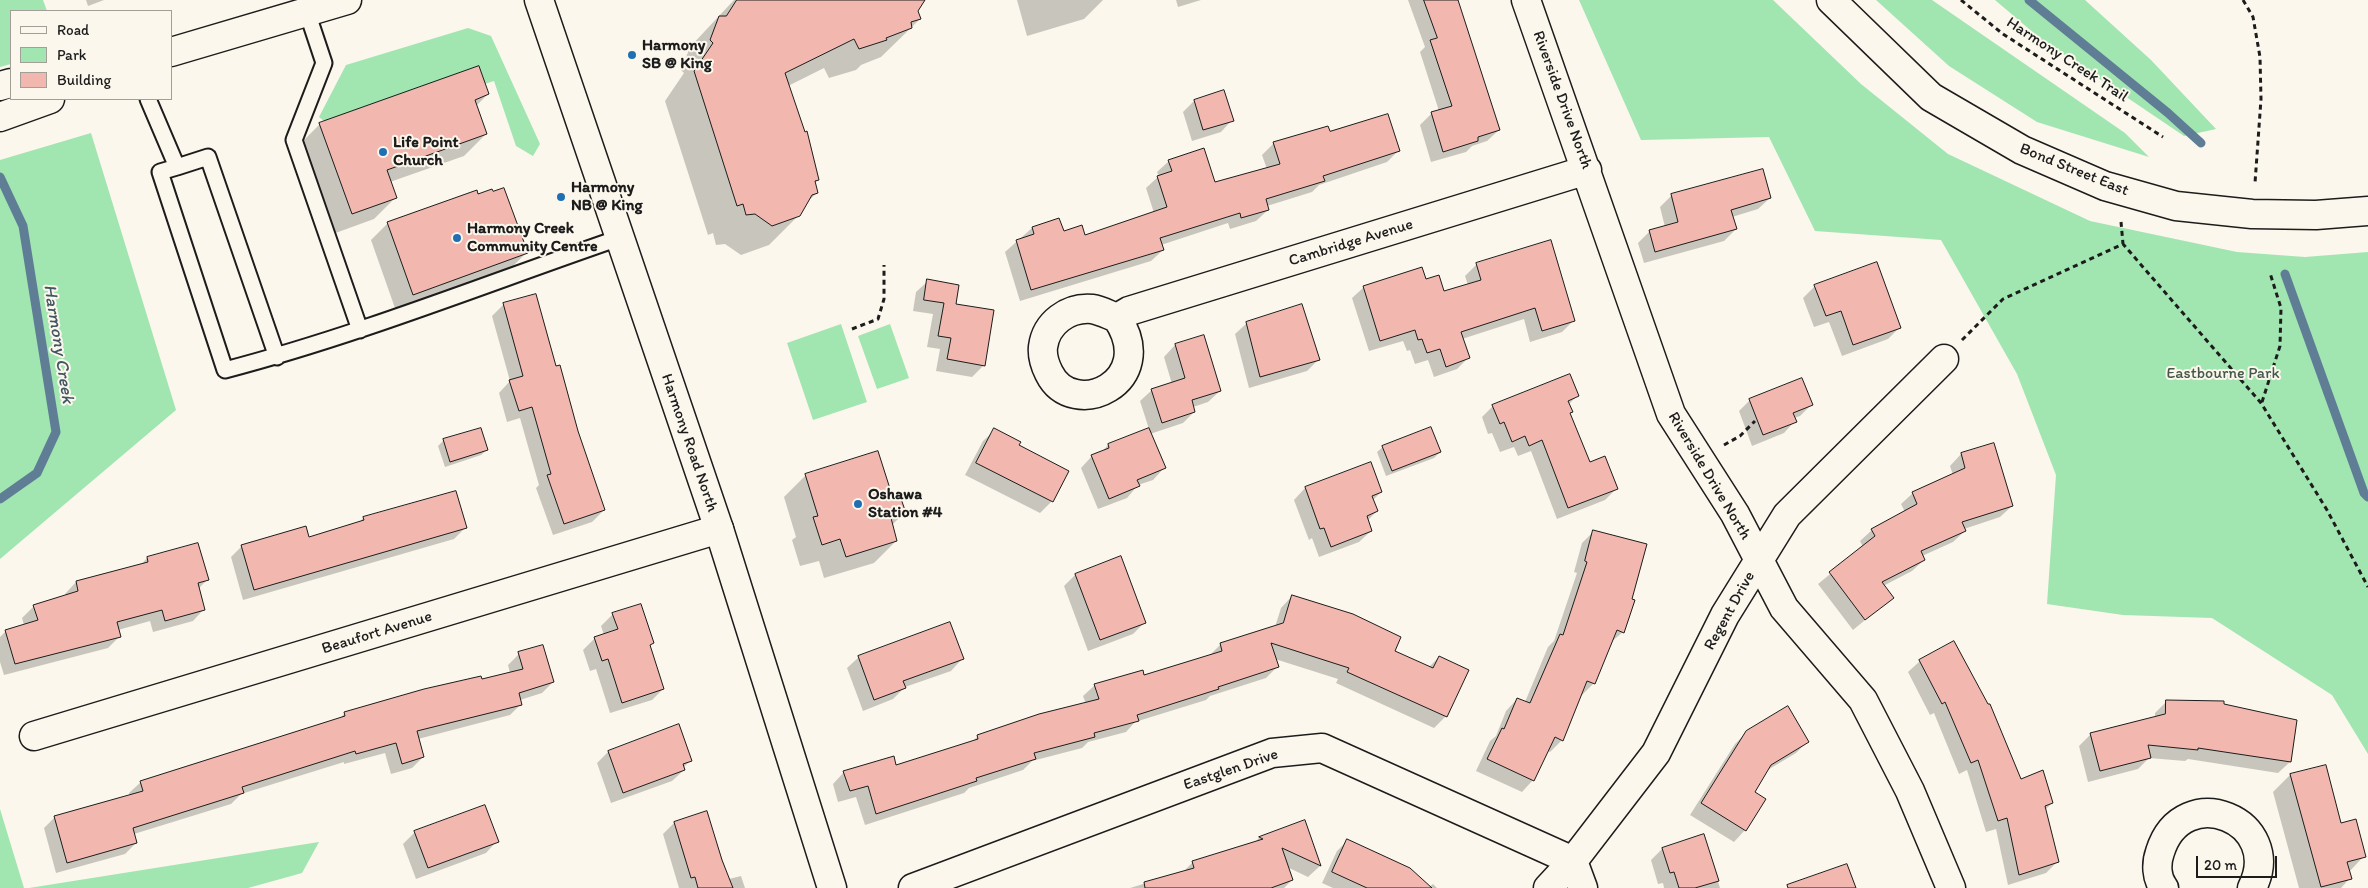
<!DOCTYPE html>
<style>
body{margin:0}
#map{position:relative;width:2368px;height:888px;overflow:hidden;background:#fbf7ec;font-family:Itim,sans-serif}
canvas{display:block}
.legend{position:absolute;left:10px;top:10px;width:162px;height:90px;box-sizing:border-box;background:#fbf7ec;border:1px solid #a29f99;margin:0;padding:6px 9px;list-style:none;font-size:15px;color:#1c1c1c}
.legend li{display:flex;align-items:center;gap:10px;height:25px}
.legend b{width:25px;border:1px solid #a29f99}
.scale{position:absolute;left:2196px;top:856px;width:81px;height:22px;box-sizing:border-box;border:2px solid #1c1c1c;border-top:0;padding-left:6px;font-size:15px;line-height:18px;white-space:nowrap;color:#1c1c1c;-webkit-text-stroke:4px #fbf7ec;paint-order:stroke}
</style>
<div id="map">
<canvas width="2368" height="888"></canvas>
<ul class="legend">
<li><b style="height:6px;background:#fbf7ec"></b>Road</li>
<li><b style="height:14px;background:#a1e5b1"></b>Park</li>
<li><b style="height:14px;background:#f2b7ae"></b>Building</li>
</ul>
<div class="scale">20 m</div>
</div>
<script>
const ctx = document.querySelector('canvas').getContext('2d');
ctx.lineJoin = 'round';
function paint(path, color) { ctx.fillStyle = color; ctx.fill(path, 'evenodd'); }
function stroke(path, color, width, dash) { ctx.strokeStyle = color; ctx.lineWidth = width; ctx.lineCap = dash ? 'butt' : 'round'; ctx.setLineDash(dash || []); ctx.stroke(path); }
function drawText(font, color, halo, rows, align = 'center') {
  ctx.font = font + ' Itim,sans-serif'; ctx.lineWidth = 4; ctx.setLineDash([]); ctx.textBaseline = 'middle'; ctx.strokeStyle = halo; ctx.fillStyle = color; for (const [text, x, y, turn = 0] of rows) {
    ctx.save(); ctx.translate(x, y); ctx.rotate((+turn || 0) * Math.PI / 180); ctx.textAlign = isNaN(turn) ? turn : align; if (halo) ctx.strokeText(text, 0, 0); ctx.fillText(text, 0, 0); ctx.restore();
  }
}
paint(new Path2D(`
 M0,0h43l4,11h-36v53l-11,3z
 M1579,0h194l88,84 87,70 142,67 147,31 68,5 63,-5v502l-36,-59 -120,-77 -89,-3 -76,-11 9,-129 -39,-101 -76,-134 -126,-9 -46,-94 -128,3z
 M1876,0h56l193,133 24,24 -112,-35 -88,-56z
 M1995,0h90l66,60 65,69 -32,7 -142,-96z
 M468,28l23,8 49,108 -7,12 -17,-10 -22,-65 -159,49 -16,-13 27,-52z
 M91,133l85,277 -176,149v-399z
 M841,324l26,78 -54,18 -26,-77z
 M890,324l19,54 -32,11 -19,-53z
 M0,809l24,79h-24z
 M319,842l-17,31 -54,15h-219z`), '#a1e5b1');
paint(new Path2D(`
 M86,0h18l-16,6z
 M734,0h189l-6,11 3,8 -39,38 -20,8 -5,5 -27,8 -5,-10 -36,18 30,94 -4,4 3,9 -12,11 -6,11 -30,30 -28,10 -16,-11 -9,1 -3,-12 -5,2 -43,-134 19,-28 -3,-3 9,-23z
 M1017,0h86l-19,19 -57,17z
 M1176,0h25l-23,7z
 M1408,0h49l42,130 -12,11 -15,5 -6,6 -35,10 -11,-37 12,-12 7,-2 -19,-59 5,-5z
 M1223,92l9,28 -11,12 -29,9 -9,-29 11,-11z
 M488,94l-12,12 10,28 -22,22 -74,26 6,15 -22,22 -44,16 -32,-89 22,-22z
 M1329,133l70,17 -12,12 -68,23 -7,7 -45,14 1,4 -12,11 -26,8 -2,-6 -67,22 2,5 -12,11 -131,40 -15,-49 27,-24 52,8 70,-23 -8,-25 13,-12 -2,-4 12,-11 45,23 53,-15 -5,-14 12,-12z
 M1672,195l98,3 -12,11 -26,8 4,12 -12,12 -80,22 -6,-20 12,-12 15,-4 -5,-20z
 M388,223l138,30 -17,17 -113,41 -25,-71z
 M1477,264l97,56 -12,12 -32,10 -6,-23 -62,20 6,19 -11,11 -23,8 -6,-17 -13,4 -5,-14 -3,1 -4,-10 -34,10 -17,-53 12,-11 61,-6 19,11 24,-7 -3,-9z
 M928,281l26,24 30,60 -12,12 -36,-6 4,-22 -13,-2 6,-33 -20,-3 3,-19z
 M1815,286l84,42 -11,11 -46,17 -13,-34 -15,5 -11,-29z
 M504,304l52,64 48,142 -12,12 -39,13 -17,-47 3,-3 -19,-67 -13,4 -8,-29 11,-12 -18,-65z
 M1247,323l72,36 -12,12 -58,17 -14,-54z
 M1203,337l17,54 -12,11 -15,5 1,5 -11,11 -33,11 14,34 -11,12 -15,5 -11,13 -29,11 -17,-41 11,-12 9,-3 7,-8 41,-16 -9,-28 12,-11 20,-6 -8,-27 11,-12z
 M1577,396l-9,9 3,7 -2,2 21,49 27,25 -12,12 -48,19 -26,-68 -13,5 -4,-9 -14,5 -8,-19 -4,1 -6,-17 11,-11z
 M1750,400l61,5 -11,11 -6,2 1,3 -11,12 -32,13 -13,-35z
 M995,430l22,16 50,25 -16,31 -11,11 -75,-38 18,-34z
 M444,440l43,10 -6,5 -36,12 -7,-21z
 M1993,445l19,61 -12,11 -36,12 1,2 -12,11 -31,14 2,4 -12,11 -29,15 9,12 -39,32 -35,-46 45,-37 -3,-6 12,-11 33,-18 -4,-8 12,-11 40,-18 -3,-9 11,-12z
 M1383,447l57,5 -6,6 -48,18 -9,-24z
 M806,475l85,22 13,16 -13,13 5,15 -22,22 -50,15 -5,-17 -19,5 -8,-26 4,-3 -12,-40z
 M1305,488l76,4 -8,8 4,11 -10,10 4,10 -12,11 -40,15 -7,-19 -3,2 -15,-40z
 M456,493l9,35 -11,11 -211,61 -12,-43 11,-11 66,-8 51,-15 4,-5z
 M1594,531l29,101 -13,11 -16,40 -12,12 -2,-1 -18,46 -12,12 -3,-2 -14,30 -11,12 -46,-21 14,-30 6,-5 10,-25 11,-12 8,3 23,-55 6,-6 23,-68 -3,-1 8,-29z
 M147,558l60,22 -9,9 6,20 -11,12 -40,11 -3,-11 -32,9 1,7 -11,11 -104,27 -4,-13v-25l6,-6 18,-6 -2,-7 12,-12 31,-9v-3l11,-12 64,-16z
 M1075,575l70,47 -12,12 -45,17 -24,-65z
 M1292,596l101,55 35,17 11,-11 7,59 -12,12 -98,-45 2,-4 -63,-20 2,8 -11,11 -56,18 -4,4 -71,22 -9,10 -38,10 -6,6 -50,13 -9,9 -54,18 -5,5 -99,32 -9,-28 -18,5 -5,-18 11,-12 51,-6 76,-23 7,-7 108,-32 -3,-8 12,-11 48,-8 66,-21 12,-12 54,-17 6,-19z
 M613,614l39,29 -3,3 14,43 -11,11 -42,13 -14,-44 -6,2 -7,-21 12,-12 9,-3 -3,-9z
 M519,654l34,28 -11,11 -22,7 1,4 -11,11 -92,24 5,18 -11,11 -21,6 -6,-21 -41,11v-2l-103,32 -10,10 -97,30 2,9 -11,11 -69,19 -12,-45 11,-11 75,-21 -1,-3 12,-11 197,-62 7,-7 165,-40 -2,-8z
 M859,657l103,2 -11,12 -46,16 -12,12 -30,12 -16,-43z
 M1920,661l101,119 31,23 -7,7 13,51 -12,12 -38,12 -12,-56 -10,3 -19,-62 -8,4 -25,-61 -4,2 -22,-43z
 M2167,701l56,4 73,16 -6,41 -12,11 -90,-14 -3,2 -36,-3 -11,11 -50,13 -9,-36 12,-12 64,-16v-5z
 M678,726l13,34 -8,8 1,2 -12,11 -61,22 -14,-40 11,-11z
 M1747,732l61,9 -12,12 -30,18 -13,21 -8,38 -11,12 -44,-27 45,-71z
 M2325,766l15,59 24,31 -15,16 1,6 -9,10h-42l-26,-96 17,-17z
 M706,812l23,67 12,-3 4,12h-66l-16,-54 11,-11z
 M1304,822l16,44 -12,11 -21,-10 5,13 -8,8h-154l53,-16 10,-10 61,-19 5,-5z
 M415,832l82,9 -11,12 -70,26 -13,-35z
 M1703,836l17,52h-56l-1,-5 -5,1 -7,-24 11,-11z
 M1348,840l81,47 4,-3 4,4h-104l-11,-5 15,-32z`), '#0003');
stroke(new Path2D(`
 M2029,0l139,113 33,30
 M0,177l23,49 33,206 -19,41 -37,26
 M2285,274l79,219 4,4`), '#5f7e96', 9);
const building = new Path2D(`
 M737,0h188l-7,11 3,8 -10,3 1,6 -26,10 1,2 -28,9 -5,-10 -69,34 20,59 2,-1 12,49 -4,1 3,12 -6,2 -12,21 -28,10 -17,-12 -9,1 -3,-11 -6,2 -43,-135 19,-28 -3,-3 9,-24h7z
 M1424,0h34l42,130 -22,7v4l-35,11 -12,-40 21,-6 -22,-66 7,-2z
 M479,66l10,28 -14,6 12,34 -100,36 10,28 -45,16 -33,-91z
 M1224,90l10,31 -31,9 -9,-30z
 M1388,114l12,37 -77,25 2,5 -59,18 3,11 -28,8 -1,-5 -80,25 4,12 -133,40 -15,-50 18,-6 -2,-7 27,-9 5,13 18,-6 3,10 82,-28 -10,-31 15,-5 -4,-11 36,-12 11,34 65,-18 -7,-22 55,-16 2,5z
 M1763,169l8,29 -40,12 6,19 -82,23 -6,-22 29,-8 -7,-28z
 M504,188l24,65 -115,42 -26,-73 90,-32 1,4 14,-5 1,2z
 M1551,240l24,81 -33,10 -7,-23 -74,24 9,26 -24,9 -6,-18 -13,4 -5,-14 -4,1 -3,-10 -35,11 -17,-55 59,-19 4,12 13,-4 5,16 37,-11 -5,-17z
 M1877,262l24,66 -48,17 -12,-34 -15,5 -12,-31z
 M927,279l32,6 -3,19 38,6 -9,56 -38,-7 4,-21 -13,-2 6,-33 -20,-3z
 M536,294l20,72 4,-1 18,66 27,79 -41,14 -17,-49 4,-1 -19,-67 -13,4 -10,-31 14,-4 -20,-73z
 M1302,304l18,56 -60,17 -14,-55z
 M1204,335l17,56 -29,9 3,12 -33,11 -11,-34 34,-11 -10,-34z
 M1570,374l9,22 -11,5 5,11 -3,1 20,49 15,-6 13,33 -50,19 -26,-68 -13,6 -4,-10 -13,6 -8,-20 -4,2 -8,-19z
 M1802,378l11,27 -20,8 4,9 -34,13 -14,-36z
 M1431,427l10,25 -49,19 -10,-25z
 M481,428l7,22 -38,12 -7,-23z
 M994,428l27,14 -2,3 50,26 -16,31 -77,-39z
 M1149,428l17,40 -29,12 3,6 -31,13 -18,-44 18,-7 -1,-4z
 M1994,443l19,63 -51,16 4,9 -45,20 4,9 -43,22 12,16 -29,22 -36,-48 46,-36 -4,-7 46,-25 -5,-12 53,-24 -4,-15z
 M878,451l14,44 7,-2 7,20 -15,5 6,23 -51,16 -6,-18 -18,6 -9,-28 5,-1 -13,-42z
 M1371,462l11,30 -10,4 6,15 -11,5 5,15 -41,16 -7,-19 -4,1 -15,-42z
 M456,491l11,37 -213,62 -13,-45 65,-19 3,11 55,-17 -1,-3z
 M1593,530l54,14 -15,55 3,1 -11,33 -7,-3 -22,54 -8,-3 -24,60 -8,-4 -21,44 -47,-22 15,-31 2,1 13,-31 13,5 30,-69 3,1 24,-73 -2,-1z
 M198,543l11,37 -11,3 7,27 -40,11 -3,-11 -45,12 4,15 -106,27 -10,-34 33,-10 -5,-15 45,-14 -2,-10 72,-19 -1,-5z
 M1121,556l25,67 -46,17 -25,-66z
 M1292,595l61,19 48,23 -6,14 38,17 6,-12 30,14 -22,47 -100,-45 2,-4 -78,-25 8,24 -61,20 1,2 -82,26 2,6 -45,12 1,4 -61,16 2,6 -60,19 1,3 -101,33 -8,-28 -18,5 -7,-20 51,-15 2,9 82,-26 -1,-4 62,-21 60,-15 -5,-15 49,-14 1,5 78,-24 -2,-8 63,-20z
 M641,604l13,39 -4,2 14,44 -42,14 -14,-44 -6,2 -8,-24 24,-8 -6,-16z
 M950,622l14,37 -61,22 3,7 -32,12 -16,-44z
 M1954,641l34,63h2l31,75 22,-9 10,33 -8,3 14,56 -40,13 -12,-57 -9,3 -20,-61 -7,3 -26,-61 -3,2 -23,-44z
 M543,645l11,37 -35,11 3,12 -105,26 7,26 -22,7 -6,-21 -40,11 -1,-3 -113,36 2,6 -111,35 4,15 -70,20 -13,-47 89,-25 -3,-10 205,-65 -1,-4 80,-23 57,-13 1,3 41,-10 -5,-17z
 M2166,700l58,1v3l73,16 -6,42 -93,-14v2l-50,-5 3,13 -51,13 -10,-38 75,-19z
 M1788,706l21,36 -38,23 -16,27 11,7 -20,32 -45,-28 45,-72z
 M679,724l13,37 -9,3 2,6 -62,23 -15,-42z
 M2326,765l15,58 15,-4 10,38 -19,5 5,17 -31,8 -31,-113z
 M485,805l14,37 -71,26 -14,-37z
 M707,811l15,49 11,28h-35l-3,-11 -4,1 -17,-56z
 M1305,820l16,46 -39,-18 11,32 -22,8h-126l-1,-6 50,-14 -2,-7 71,-22 -4,-2z
 M1704,834l15,47 -24,7h-16l-5,-16 -4,1 -8,-25z
 M1347,839l63,29 22,20h-65l-35,-16z
 M1847,864l9,24h-68l-1,-3z`);
paint(building, '#f2b7ae');
stroke(building, '#1c1c1c', 1);
const service = new Path2D(`
 M307,12l17,51 -30,77 66,190
 M148,99l29,68 -17,5 65,198c134,-35 263,-87 394,-132
 M177,167l31,-10 69,200`);
const minor = new Path2D(`
 M1526,0l145,414 64,100 49,94 79,92 47,91 41,97
 M1117,318c-8,-3 -17,-8 -25,-9 -24,-2 -46,14 -49,38 -1,9 2,18 6,26 24,49 111,9 68,-55l12,-7 458,-141
 M34,736l685,-207
 M1573,861l10,27
 M913,888l359,-135 50,-5 251,113
 M1548,888l25,-27 83,-108 69,-138 62,-100 157,-156
 M2164,888c-8,-10 -8,-25 -4,-36 23,-74 126,-31 92,36`);
const secondary = new Path2D(`
 M539,0l180,529 113,359`);
const primary = new Path2D(`
 M1831,0l100,97 91,53 83,36 71,20 76,8 64,1 52,-4
 M171,52l176,-52
 M0,86l11,-3
 M0,117l50,-18`);
stroke(service, '#1c1c1c', 19);
stroke(minor, '#1c1c1c', 31);
stroke(secondary, '#1c1c1c', 31);
stroke(primary, '#1c1c1c', 31);
stroke(new Path2D(`
 M1961,0l42,34 160,103
 M2243,0l10,17 7,40 1,42 -6,84
 M2121,222l2,22
 M852,329l26,-10 6,-20v-34
 M1962,340l41,-41 120,-55 138,159 66,107 41,77
 M2262,402l18,-56 1,-38 -11,-35
 M1724,445l16,-9 15,-15`), '#1c1c1c', 3, [5, 4]);
stroke(service, '#fbf7ec', 15);
stroke(minor, '#fbf7ec', 28);
stroke(secondary, '#fbf7ec', 28);
stroke(primary, '#fbf7ec', 28);
for (const [x, y, r, color] of [
 [632,55,5,"#1f6fb2"],
 [383,152,5,"#1f6fb2"],
 [561,197,5,"#1f6fb2"],
 [457,238,5,"#1f6fb2"],
 [858,504,5,"#1f6fb2"]
]) { const dot = new Path2D(); dot.arc(x, y, r, 0, 2 * Math.PI); ctx.fillStyle = color; ctx.fill(dot); stroke(dot, '#fbf7ec', 2); }
drawText('bold 16px', '#1c1c1c', '#fbf7ec', [
 ["Harmony",642,46],
 ["SB @ King",642,64],
 ["Life Point",393,143],
 ["Church",393,161],
 ["Harmony",571,188],
 ["NB @ King",571,206],
 ["Harmony Creek",467,229],
 ["Community Centre",467,247],
 ["Oshawa",868,495],
 ["Station #4",868,513]
], 'left');
drawText('16px', '#1c1c1c', '#fbf7ec', [
 ["Harmony Creek Trail",2067,60,33],
 ["Riverside Drive North",1562,100,70],
 ["Bond Street East",2074,170,22],
 ["Cambridge Avenue",1351,243,-17],
 ["Harmony Road North",689,443,71],
 ["Riverside Drive North",1709,476,59],
 ["Regent Drive",1730,611,-61],
 ["Beaufort Avenue",377,633,-17],
 ["Eastglen Drive",1231,770,-19]
]);
drawText('16px', '#445849', '#fbf7ec', [
 ["Eastbourne Park",2223,374]
]);
drawText('italic 18px', '#435563', '#fbf7ec', [
 ["Harmony Creek",58,344,81]
]);
</script>
